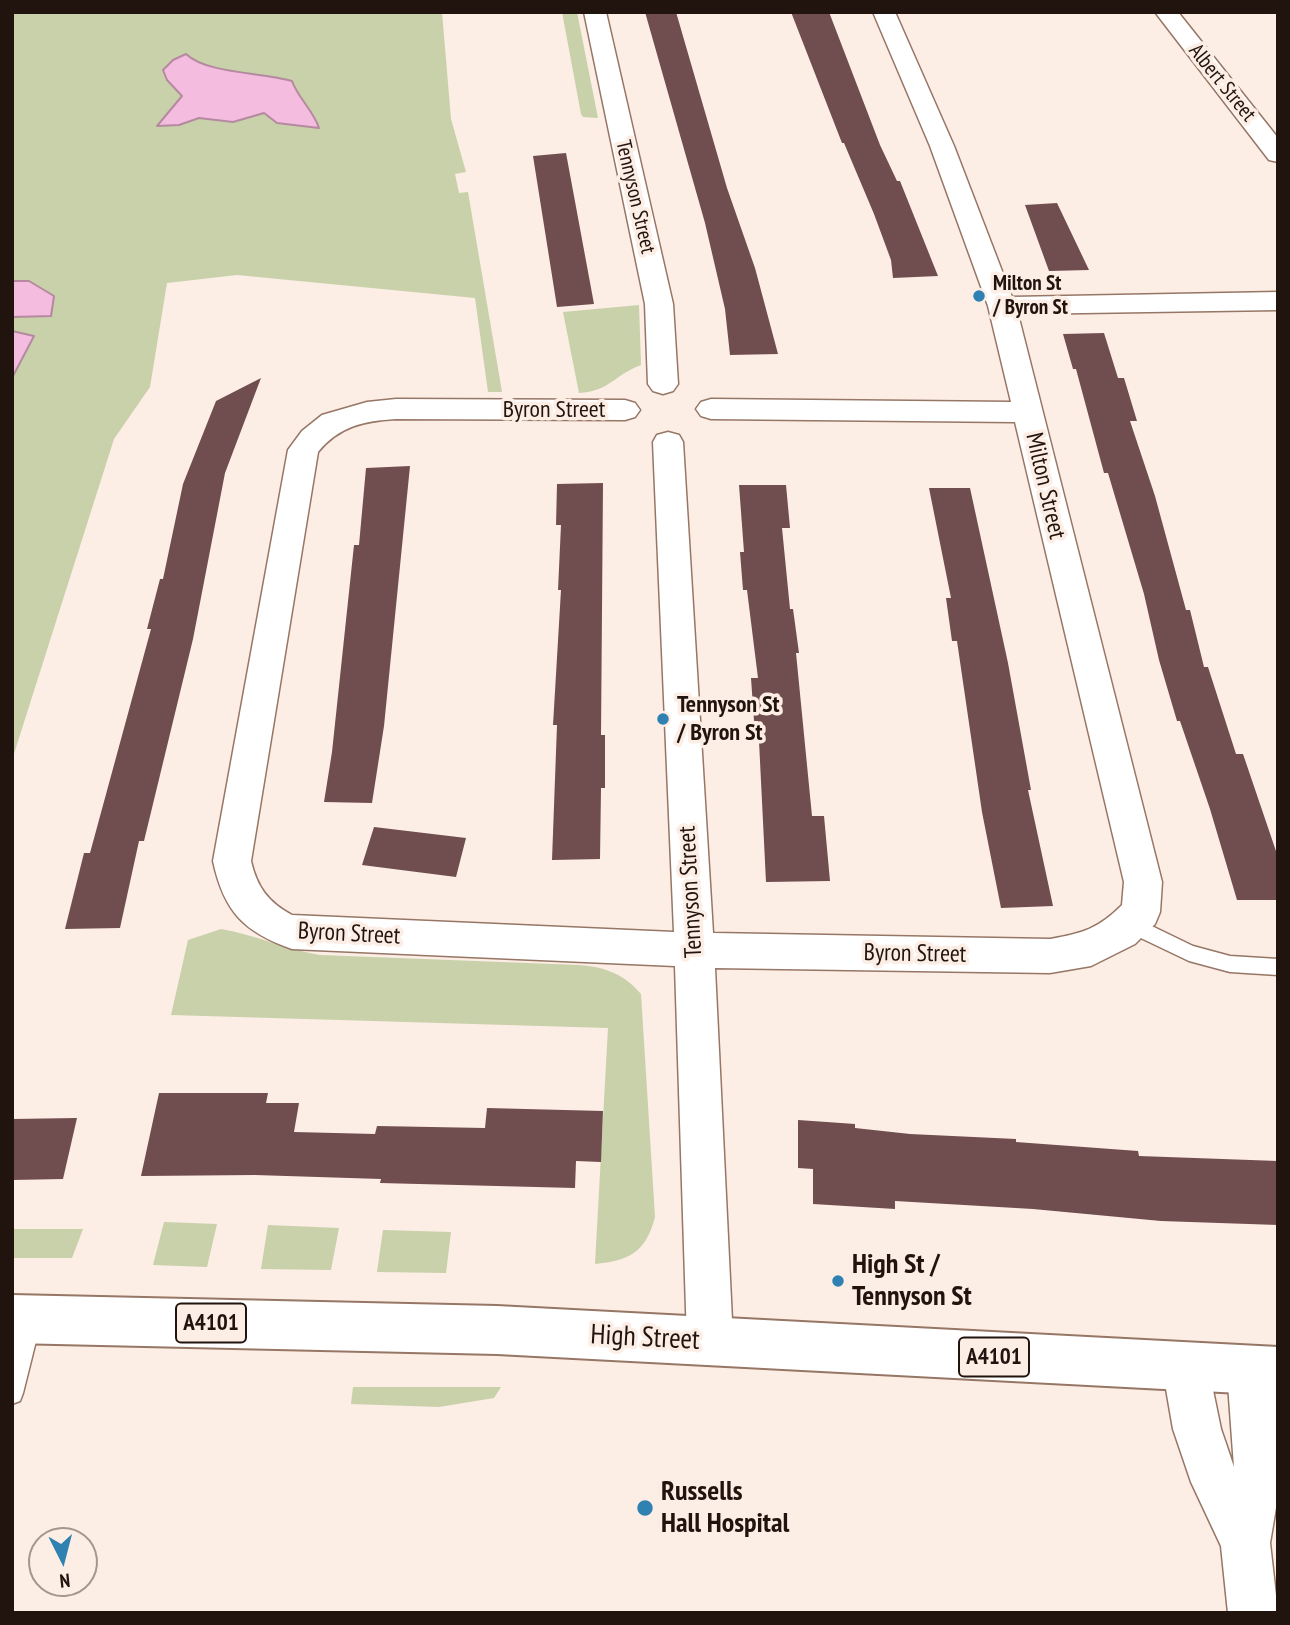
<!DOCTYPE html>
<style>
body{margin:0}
#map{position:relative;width:1290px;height:1625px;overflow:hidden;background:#fcede5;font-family:"PT Sans Narrow",sans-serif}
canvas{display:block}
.frame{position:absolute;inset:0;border:14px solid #21140e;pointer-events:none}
.north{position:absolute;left:28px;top:1527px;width:70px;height:70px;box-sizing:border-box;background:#fcede5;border:2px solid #a4968f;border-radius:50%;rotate:174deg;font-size:19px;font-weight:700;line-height:28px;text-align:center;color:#21140e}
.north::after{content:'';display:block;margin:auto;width:24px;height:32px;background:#2f81b2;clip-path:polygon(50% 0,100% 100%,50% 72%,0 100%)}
</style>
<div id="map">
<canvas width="1290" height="1625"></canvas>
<div class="frame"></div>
<div class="north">N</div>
</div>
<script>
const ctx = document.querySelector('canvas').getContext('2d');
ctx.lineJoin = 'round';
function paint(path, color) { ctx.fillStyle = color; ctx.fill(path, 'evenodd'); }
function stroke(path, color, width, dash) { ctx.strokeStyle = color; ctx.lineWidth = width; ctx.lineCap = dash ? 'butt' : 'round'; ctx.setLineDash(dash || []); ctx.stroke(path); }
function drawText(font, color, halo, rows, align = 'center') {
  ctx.font = font + ' "PT Sans Narrow",sans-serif'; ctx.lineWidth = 7; ctx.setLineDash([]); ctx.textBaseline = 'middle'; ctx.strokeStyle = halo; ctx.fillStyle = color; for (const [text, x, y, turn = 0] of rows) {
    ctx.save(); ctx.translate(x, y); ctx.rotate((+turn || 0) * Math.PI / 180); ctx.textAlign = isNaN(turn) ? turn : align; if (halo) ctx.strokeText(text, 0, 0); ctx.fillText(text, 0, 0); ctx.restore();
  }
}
paint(new Path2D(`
 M12,12h430l9,107 15,53 -11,2 4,19 9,-1 34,200h-14l-13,-94 -238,-23 -70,8 -17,104 -36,52 -102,321z
 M562,12h15l21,106 -15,-1 -2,-3z
 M639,305l2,60c-27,10 -31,26 -62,28l-16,-81z
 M221,929c34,6 65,20 99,26l259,10c26,2 45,9 62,29l14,223c-9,35 -26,44 -60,47l13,-236 -437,-13 17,-75z
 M164,1222l53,2 -10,43 -54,-2z
 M268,1225l71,3 -8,42 -70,-1z
 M12,1229h71l-11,29h-60z
 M383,1230l68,2 -5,41 -69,-1z
 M353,1387h148l-7,11 -55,9 -88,-3z`), '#c8d1a9');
const water = new Path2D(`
 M186,54c21,20 76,18 106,27 6,17 21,29 27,47l-42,-5 -13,-10 -31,9 -34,-4 -20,7 -22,1 25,-30 -15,-16 -4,-10 10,-10z
 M29,281l25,15 -3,20 -39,1v-36z
 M12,331l22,5 -22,42z`);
paint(water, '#f4bcdf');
stroke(water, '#b58aa0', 2);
paint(new Path2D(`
 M645,12h31l51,176 28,80 23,86 -48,1 -5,-46 -20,-86z
 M791,12h38l51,133 17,36h3l38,95 -45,2 -2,-18 -17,-46 -30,-71h-2z
 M566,153l28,151 -37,3 -24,-151z
 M1057,203l32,67 -40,1 -24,-66z
 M1104,333l14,45h6l13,43h-7l25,75 31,114h4l14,57h4l28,87h7l35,103v43h-41l-27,-91 -30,-88h-3l-18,-61 -15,-66 -36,-121h-4l-28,-104h-3l-10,-35z
 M261,378l-36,95 -32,166 -49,202h-5l-19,87 -55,1 19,-76h6l61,-224h-4l13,-50h3l20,-95 33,-83z
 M410,466l-26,260 -12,77 -48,-1 8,-50 22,-207h5l7,-77z
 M603,483l-2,252h4v53h-4l-1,71 -48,1 5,-135h-4l8,-135h-3l3,-65h-5l1,-41z
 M739,485h47l4,43h-8l8,81h3l6,44h-3l16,163h12l6,65 -64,1 -8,-161h-4l-3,-43h7l-11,-88h-4l-3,-38h4z
 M929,488h41l38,175 23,127h-3l25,116 -52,2 -19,-96 -25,-171h-5l-6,-43h5z
 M374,827l92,11 -10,39 -94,-12z
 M159,1093h109l-2,10h33l-5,29 81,2 2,-8 108,2 2,-20 116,3 -2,51 -25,-1 -1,27 -195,-5 1,-4 -126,-4 -114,1z
 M77,1118l-14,61 -51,1v-61z
 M798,1120l57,4v4l55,6 106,5v3l122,9 1,5 139,5v64l-117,-4 -128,-12 -138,-8v8l-82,-5v-35l-15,-1z`), '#704d4f');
const lane = new Path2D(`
 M1129,915l64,31 37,10 48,3v16l-48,-3 -41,-11 -67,-32 -2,-6 2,-6z
 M30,1310l8,3 3,8 -18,72 -3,8 -8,3v-56l10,-35z`);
const street = new Path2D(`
 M584,12h22l67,292 5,80 -5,7 -10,3 -10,-3 -5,-7 -3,-80z
 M873,12h22l59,134 58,151 266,-5v18l-260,4 144,568 -2,30 -5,12 -20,20 -44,22 -41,7 -335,-5 18,373 -7,16 -16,7 -16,-7 -7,-16 -12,-375 -383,-17c-48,-17 -68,-37 -79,-88l75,-411 14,-19 20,-16 45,-13 29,-3 229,1 10,3 5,7 -5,7 -10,3 -229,-1c-32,2 -57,7 -78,33l-67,409c6,26 17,41 41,54l382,17 -21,-490 4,-7 11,-3 11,3 4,7 30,491 337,6c33,-6 48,-10 72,-34l2,-23 -109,-460 -304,-3 -10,-3 -5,-7 5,-7 10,-3 300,3 -23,-96 -58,-160z
 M1155,12h23l100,126v24l-9,-2z
 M1185,1343l16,7 7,16 13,63 13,38 -7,-97 6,-17 17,-6 17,6 6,17 5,42v84l-8,47 8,70h-50l-7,-67 -30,-64 -18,-53 -11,-63 7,-16z`);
const primary = new Path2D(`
 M12,1295l485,11 781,41v48l-781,-41 -485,-11z`);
stroke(lane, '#967665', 3);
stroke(street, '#967665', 3);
stroke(primary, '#967665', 4);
paint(lane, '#fff');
paint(street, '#fff');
paint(primary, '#fff');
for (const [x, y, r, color] of [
 [979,296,7,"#2f81b2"],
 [663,719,7,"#2f81b2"],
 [838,1281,7,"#2f81b2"],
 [645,1508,9,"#2f81b2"]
]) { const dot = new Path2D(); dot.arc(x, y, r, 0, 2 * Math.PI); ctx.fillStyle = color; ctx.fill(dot); stroke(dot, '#fcede5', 2.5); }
drawText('21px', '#21140e', '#fcede5', [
 ["Albert Street",1222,83,51],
 ["Tennyson Street",635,197,77]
]);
drawText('bold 21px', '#21140e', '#fcede5', [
 ["Milton St",993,284],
 ["/ Byron St",993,308]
], 'left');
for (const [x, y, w] of [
 [211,1323,70],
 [994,1357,70]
]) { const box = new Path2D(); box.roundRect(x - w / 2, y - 19.5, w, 39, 5); ctx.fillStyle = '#fcede5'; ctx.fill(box); stroke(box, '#21140e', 2); }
drawText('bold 23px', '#21140e', null, [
 ["A4101",211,1323],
 ["A4101",994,1357]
]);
drawText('24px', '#21140e', '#fcede5', [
 ["Byron Street",554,410],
 ["Milton Street",1045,486,77],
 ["Tennyson Street",691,892,-93],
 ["Byron Street",349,934,3],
 ["Byron Street",915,954,1]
]);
drawText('bold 24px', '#21140e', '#fcede5', [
 ["Tennyson St",677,705],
 ["/ Byron St",677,733]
], 'left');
drawText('bold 28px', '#21140e', '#fcede5', [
 ["High St /",852,1265],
 ["Tennyson St",852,1297],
 ["Russells",661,1492],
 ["Hall Hospital",661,1524]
], 'left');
drawText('28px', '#21140e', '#fcede5', [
 ["High Street",645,1338,3]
]);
</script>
